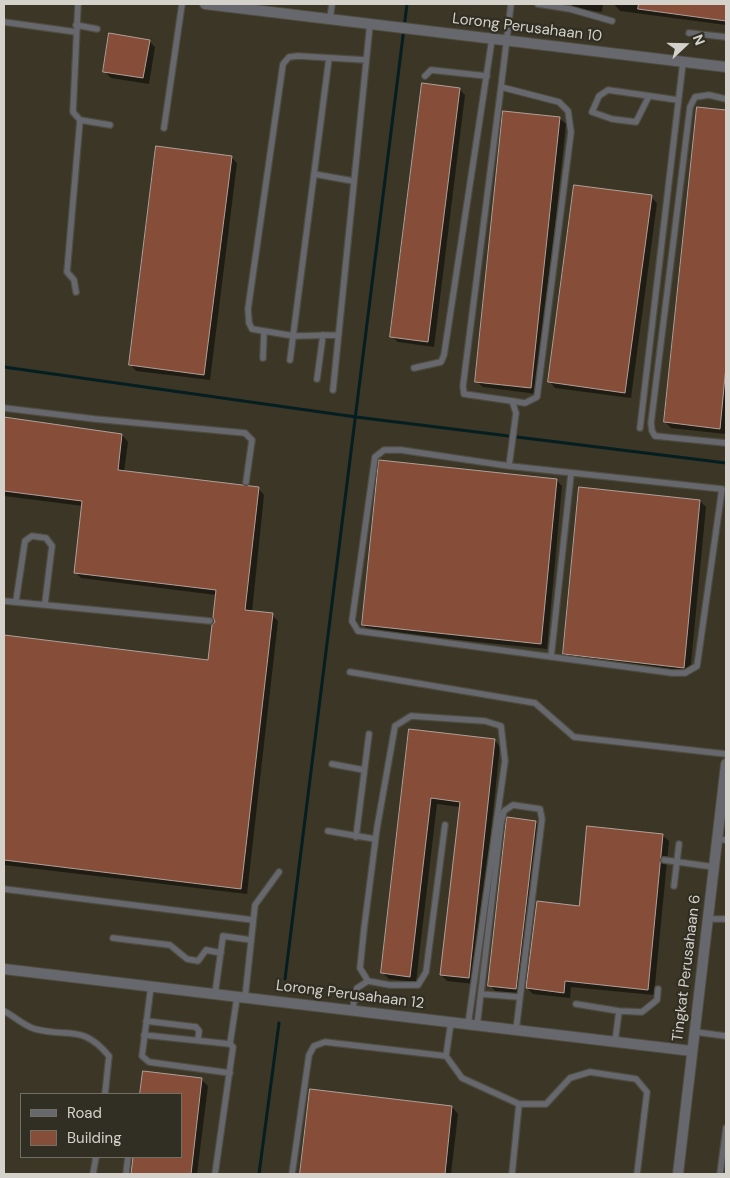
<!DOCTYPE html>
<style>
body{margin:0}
#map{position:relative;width:730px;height:1178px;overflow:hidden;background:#312e23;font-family:"DM Sans",sans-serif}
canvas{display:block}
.frame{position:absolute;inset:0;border:5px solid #d4d2cb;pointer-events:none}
.legend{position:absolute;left:20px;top:1093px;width:162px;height:65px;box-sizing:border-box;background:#312e23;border:1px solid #727066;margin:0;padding:6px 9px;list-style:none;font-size:15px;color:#d4d2cb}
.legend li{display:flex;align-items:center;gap:10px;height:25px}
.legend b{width:25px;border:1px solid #727066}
.north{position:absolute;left:660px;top:20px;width:50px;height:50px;-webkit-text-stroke:4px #312e23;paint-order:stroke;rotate:69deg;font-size:14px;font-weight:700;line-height:20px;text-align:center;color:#d4d2cb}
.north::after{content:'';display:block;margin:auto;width:18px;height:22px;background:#d4d2cb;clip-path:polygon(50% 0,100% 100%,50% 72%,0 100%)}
</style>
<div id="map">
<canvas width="730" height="1178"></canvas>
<div class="frame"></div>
<ul class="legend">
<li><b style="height:6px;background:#67686d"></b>Road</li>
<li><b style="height:14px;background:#864d39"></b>Building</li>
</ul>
<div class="north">N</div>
</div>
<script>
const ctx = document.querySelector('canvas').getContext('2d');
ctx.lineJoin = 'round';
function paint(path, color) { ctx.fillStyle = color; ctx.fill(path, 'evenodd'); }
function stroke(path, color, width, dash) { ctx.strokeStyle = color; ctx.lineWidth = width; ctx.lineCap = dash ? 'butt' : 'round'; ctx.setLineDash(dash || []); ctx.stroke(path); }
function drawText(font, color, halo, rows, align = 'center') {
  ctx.font = font + ' "DM Sans",sans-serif'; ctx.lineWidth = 4.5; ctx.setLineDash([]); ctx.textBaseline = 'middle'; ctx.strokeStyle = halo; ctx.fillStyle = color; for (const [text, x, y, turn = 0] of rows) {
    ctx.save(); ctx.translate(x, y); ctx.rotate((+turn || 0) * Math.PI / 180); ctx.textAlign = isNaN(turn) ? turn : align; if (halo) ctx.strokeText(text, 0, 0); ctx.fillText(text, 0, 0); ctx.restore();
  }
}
paint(new Path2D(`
 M4,4h722v1170h-722zM21,1094h160v63h-160z`), '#3b3625');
paint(new Path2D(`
 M541,4h62l-1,8z
 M614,4h112v21l-106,-14z
 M149,41l6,6 -6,37 -38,-6 -7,-7z
 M459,89l6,6 -31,252 -36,-5 -7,-6z
 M698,108l28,3 -1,323 -54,-6 -6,-6z
 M559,118l7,6 -29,270 -54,-7 -7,-6z
 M231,157l6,6 -27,217 -74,-9 -6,-7z
 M651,197l6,6 -26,195 -76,-10 -6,-7z
 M4,418l118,17 6,7 -4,30 134,16 6,7 -12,117 20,3 6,6 -31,273 -243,-29v-228l205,24 7,-39v-27l-135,-17 -6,-6 8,-66 -79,-10z
 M556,480l6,6 -15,163 -177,-18 -7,-6z
 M580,489l120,12 6,6 -16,167 -119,-14 -7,-7z
 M410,731l84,9 6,6 -25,238 -28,-3 -6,-6 19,-168 -23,-3 -21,178 -27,-3 -6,-6z
 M536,822l6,6 -20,167 -26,-3 -6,-7z
 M662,835l7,6 -15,154 -83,-8 -1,11 -37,-4 -6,-6 53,-80z
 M144,1072l57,7 7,7 -11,88h-65l2,-17h47v-63h-39z
 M311,1090l141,17 6,7 -7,60h-150z`), '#0007');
stroke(new Path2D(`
 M4,367l352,50 370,46
 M285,979l122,-975
 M259,1174l20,-151`), '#041e22', 3);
const building = new Path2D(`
 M639,4h87v17l-88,-12z
 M109,33l41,7 -7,38 -40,-6z
 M422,83l38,5 -32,254 -38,-5z
 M697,107l29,3v256l-6,63 -56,-7z
 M503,111l57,6 -29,271 -56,-6z
 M156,146l76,10 -28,219 -75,-10z
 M574,185l78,10 -27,198 -77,-11z
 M4,417l118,17 -4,36 141,17 -14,123 28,3 -32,276 -237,-29v-225l204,25 4,-35 3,-3 -2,-5 3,-27 -142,-17 8,-72 -78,-10z
 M379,460l178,19 -16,165 -179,-19z
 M579,487l121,13 -16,168 -121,-14z
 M409,729l86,10 -26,239 -29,-3 20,-173 -29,-4 -21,179 -29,-4z
 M507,817l29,4 -20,168 -28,-3z
 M587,826l76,8 -15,156 -83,-9 -1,12 -38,-5 11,-87 42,5z
 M143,1071l59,7 -11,96h-60l2,-17h48v-63h-41z
 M310,1089l142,17 -7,68h-145z`);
paint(building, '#864d39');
stroke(building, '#afa09a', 1);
const lane = new Path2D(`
 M511,4l-10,83 58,15 9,9 3,21 -34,265 -12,6 -13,-2
 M538,4l32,5 42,12
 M330,19l2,-15
 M4,22l72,10
 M76,25l21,4
 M689,33l37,4
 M425,76l6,-6 56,6
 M501,87l-38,299 1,8 48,7 4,12 -7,53 -108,-16h-17l-9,7 -23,164 6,10 314,42h13l12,-7 25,-177 -213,-23
 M649,96l-13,26 -24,-3 -20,-7 7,-16 9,-6 70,10
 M726,99l-17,-4 -14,2 -5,10 -39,316 1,8 3,5 71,7
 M80,120l30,5
 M164,128l18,-124
 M314,174l39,7
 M76,292l-2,-12 -7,-8 13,-152 -7,-8 5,-108
 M338,335l-44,1 -42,-7 -3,-6 -1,-14 35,-245 6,-7 9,-1 68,4
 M263,358l1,-27
 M290,360l39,-302
 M414,368l27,-6 3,-7 48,-316
 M317,379l6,-44
 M333,390l37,-366
 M4,408l91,11 150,14 7,7 -6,42
 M640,428l43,-366
 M4,601l206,20
 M16,601l9,-60 7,-5 14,2 6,8 -7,57
 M551,657l20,-183
 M350,672l185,31 39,34 152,17
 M332,764l32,6
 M328,831l47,8
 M356,837l13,-103
 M717,839l9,1
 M664,860l50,7
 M674,886l5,-42
 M4,889l249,31
 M708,919h18
 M113,938l57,7 17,14 11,2 8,-11 15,3
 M368,981l-8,-13 4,-39 13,-101 18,-102 16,-10 74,5 16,5 4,35 -37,264
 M151,986l-9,70 7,6 81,11
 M215,994l8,-58 28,4
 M481,994l38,3
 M245,998l10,-93 24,-33
 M576,1004l43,7
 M4,1011c10,5 20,15 31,18 34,9 48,-5 74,27l-4,38
 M352,1011l5,-23 11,-7 22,4h28l8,-13 19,-147
 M146,1021l50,6 3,4 -1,9
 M451,1022l-5,34 16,22 57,26 -7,70
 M477,1026l24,-203 3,-12 9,-6 27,4 2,10 -26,211
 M695,1032l31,4
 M144,1035l86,9 3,3 -18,127
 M615,1042l4,-31 23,1 15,-12 1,-11
 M230,1044l7,-47
 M519,1104h27l24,-26 20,-6 46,7 11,13 -10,82
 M93,1174l3,-17
 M126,1174l2,-17
 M292,1174l17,-119 5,-9 11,-4 121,14
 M720,1174l6,-46`);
const street = new Path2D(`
 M205,4l521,63
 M4,969l688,82
 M678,1174l48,-410`);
stroke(lane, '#4e4c41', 8);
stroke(street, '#4e4c41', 12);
stroke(lane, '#67686d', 5.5);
stroke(street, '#67686d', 10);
drawText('15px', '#d4d2cb', '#312e23', [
 ["Lorong Perusahaan 10",527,28,7],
 ["Tingkat Perusahaan 6",687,968,-83],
 ["Lorong Perusahaan 12",350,995,7]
]);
</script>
